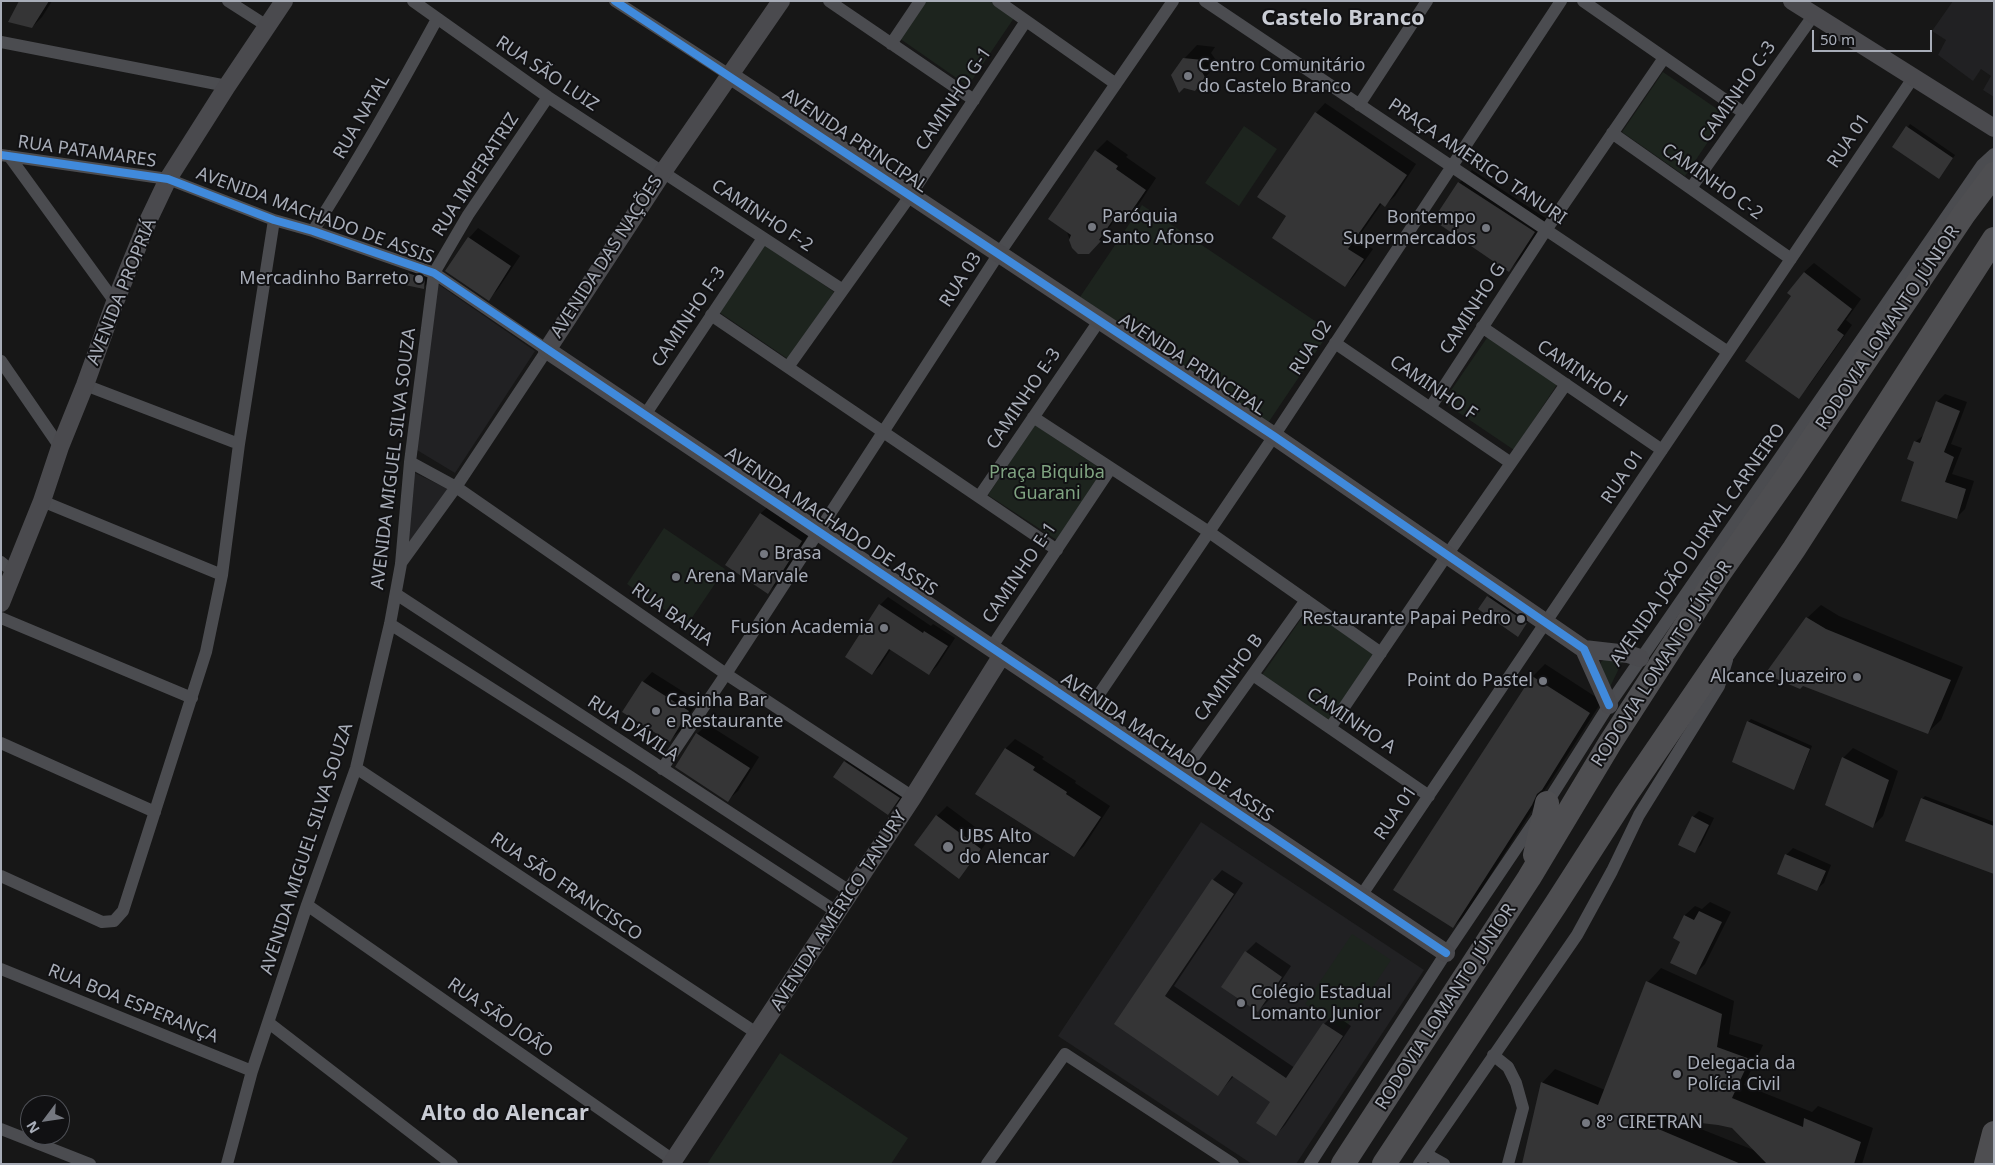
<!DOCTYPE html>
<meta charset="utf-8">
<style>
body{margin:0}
#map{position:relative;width:1995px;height:1165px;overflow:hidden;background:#171717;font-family:"Noto Sans",sans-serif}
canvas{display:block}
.frame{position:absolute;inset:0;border:2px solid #a8adb8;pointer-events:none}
.north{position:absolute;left:20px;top:1095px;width:50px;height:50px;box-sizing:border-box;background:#111113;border:1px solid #4d4f55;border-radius:50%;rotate:239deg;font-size:14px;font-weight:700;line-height:20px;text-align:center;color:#a8adb8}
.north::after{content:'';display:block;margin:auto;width:18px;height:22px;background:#757880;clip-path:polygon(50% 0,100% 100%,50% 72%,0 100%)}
.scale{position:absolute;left:1812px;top:30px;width:120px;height:22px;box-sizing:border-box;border:2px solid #a8adb8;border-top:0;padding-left:6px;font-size:15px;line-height:18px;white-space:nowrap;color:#a8adb8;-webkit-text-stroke:4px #111113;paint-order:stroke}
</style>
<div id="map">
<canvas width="1995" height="1165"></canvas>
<div class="frame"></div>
<div class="north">N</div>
<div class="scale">50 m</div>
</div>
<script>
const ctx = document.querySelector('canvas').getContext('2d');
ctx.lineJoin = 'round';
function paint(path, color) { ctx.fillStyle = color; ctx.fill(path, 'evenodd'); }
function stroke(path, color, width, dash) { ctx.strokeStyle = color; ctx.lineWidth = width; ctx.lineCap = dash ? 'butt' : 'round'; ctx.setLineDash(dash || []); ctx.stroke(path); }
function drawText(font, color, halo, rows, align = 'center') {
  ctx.font = font + ' "Noto Sans",sans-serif'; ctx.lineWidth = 4; ctx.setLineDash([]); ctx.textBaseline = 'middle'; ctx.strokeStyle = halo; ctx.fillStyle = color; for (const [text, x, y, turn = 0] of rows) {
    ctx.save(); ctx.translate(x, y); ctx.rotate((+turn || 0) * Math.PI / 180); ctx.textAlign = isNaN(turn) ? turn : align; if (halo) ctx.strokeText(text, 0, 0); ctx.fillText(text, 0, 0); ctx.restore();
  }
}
paint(new Path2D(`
 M1953,1h41v96l-11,-7 8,-14 -10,-7 -8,12 -35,-26 8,-15 -14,-9z
 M435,282l100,69 -80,122 -43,-26z
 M413,472l37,18 -45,61z
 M1201,822l223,148 -128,194h-44l-194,-128z`), '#212123');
paint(new Path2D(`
 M924,1h66l24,17 -46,68 -69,-48z
 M1663,72l63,43 -41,61 -63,-44z
 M1244,126l33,23 -38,57 -34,-23z
 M1142,205l188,126 -62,92 -188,-126z
 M763,242l71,50 -46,67 -72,-49z
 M1489,335l69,48 -44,67 -71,-48z
 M1035,425l71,47 -46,70 -72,-47z
 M664,528l61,41 -38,56 -60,-41z
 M1310,606l66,45 -48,70 -66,-46z
 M1606,658l17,2 -13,27 -10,-20 1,-5z
 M1352,934l39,26 -47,70 -39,-26z
 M780,1053l128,85 -17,26h-184z`), '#1d241e');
paint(new Path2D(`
 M21,1h31l-10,16 -10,10z
 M1197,45l18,2 -4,6 7,10 -23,26 -11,-30z
 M1325,103l91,61 -21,32 -10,9 -3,-2 -25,36 16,10 -19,27 -9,10 -29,-173z
 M1910,124l45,31 -13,19 -48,-27z
 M1107,140l21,15 -2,2 30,21 -19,29 -11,11 -7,-4 -10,14 2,1 -23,23 -15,-5 -7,-17 30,-79z
 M1472,170l75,49 -25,38 -13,13 -50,-87z
 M478,228l42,28 -22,33 -9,10 -20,-61z
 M1814,263l47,36 -15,21 6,5 -44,62 -10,10 -6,-101 12,-24z
 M415,267l16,5 -1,9 -7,7 -16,-4 2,-11z
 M1945,394l22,8 -16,42 11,4 -10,26 22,7 -9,28 -8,8 -42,-56v-19l10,-8 12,-32z
 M771,504l40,27 -33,52 -10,9 -41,-27 34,-52z
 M1498,587l38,25 -19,23 -37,-26z
 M888,597l43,29 2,-2 22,14 -18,28 -8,8 -38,-25 -11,17 -8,8 -25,-17 33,-52z
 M1821,605l18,11 124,51 -22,53 -14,13 -120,-115z
 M1545,664l57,37 -137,214 -12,12 -59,-38 139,-213z
 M652,672l46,29 -18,30 -10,9 -27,-58z
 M1751,719l61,27 -16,39 -2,3 -46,-66z
 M707,724l52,33 -21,34 -10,9 -31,-66z
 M1015,739l29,18 -2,2 34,22 -1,2 35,23 -26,40 -10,10 -97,-63 29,-45z
 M1853,748l45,23 -15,45 -10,10 -30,-68z
 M855,752l54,36 -11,15 -10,10 -43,-51z
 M1925,796l69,26v49l-72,-72z
 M947,806l43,32 -22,29 -9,10 -22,-61z
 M1699,811l15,7 -13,27 -6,6 -2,-34z
 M1793,848l38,17 -7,18 -7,6 -31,-34z
 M1222,870l21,13 -69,103 121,82 29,-44 10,-10 17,12 -66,99 -9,10 -4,-33 -38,-26 -16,18 -102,-70 97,-144z
 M1710,902l21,10 -26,52 -10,10 -13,-33 -8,-3 11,-23 10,-9 7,3z
 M1256,942l35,24 -23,35 -10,10 -12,-59z
 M1661,968l73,33 -5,33 34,11 -19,40 68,27 6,-6 55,22 -11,36h-339l19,-81 13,-14 50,21 43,-108zM1681,1121l37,3 15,3 23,24z`), '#0007');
paint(new Path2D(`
 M19,1h30l-17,27 -24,-6z
 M1183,58l20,2 -4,7 6,10 -10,14 -11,-3 -5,5 -8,-18z
 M1315,112l92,63 -22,32 -5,-4 -32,46 16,10 -19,28 -73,-49 14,-22 -29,-19z
 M1906,126l47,32 -14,21 -47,-32z
 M1095,150l23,16 -2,3 30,21 -20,29 -9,-5 -18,26 2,1 -12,13h-11l-6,-6 -3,-8 2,-5 -23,-16z
 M1458,182l77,50 -26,40 -76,-52z
 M468,237l43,29 -22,35 -44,-30z
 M1804,272l48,37 -15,21 7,5 -45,64 -54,-38 46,-65 -4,-3z
 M408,273l17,6 -1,10 -19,-4z
 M1936,401l24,10 -16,41 10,5 -9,25 21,7 -9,30 -56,-18 13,-39 -7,-3 7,-18 6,2z
 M760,513l42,28 -34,53 -43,-29z
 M1487,596l40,27 -9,14 -40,-28z
 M879,604l44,29 1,-2 24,15 -19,29 -40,-26 -17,26 -27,-18z
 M1806,617l20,12 125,51 -23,54 -125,-48 -3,3 -35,-15z
 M1532,676l58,37 -48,77 -5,4 -5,11 -79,123 -60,-38z
 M642,681l47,30 -19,31 -48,-30z
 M1747,721l63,28 -16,41 -62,-28z
 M696,733l54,35 -22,34 -53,-35z
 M1005,748l30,19 -2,3 34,22 -1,2 35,23 -27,40 -99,-63z
 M1842,757l47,23 -16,48 -48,-23z
 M844,761l56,37 -12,17 -55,-38z
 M1921,798l73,28v48l-89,-33z
 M936,815l45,34 -22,30 -45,-34z
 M1692,816l17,9 -14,28 -17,-8z
 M1785,854l41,17 -9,20 -40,-17z
 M1212,879l22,15 -69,102 121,82 37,-55 20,13 -67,100 -20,-13 14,-21 -38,-26 -14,20 -104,-72z
 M1699,911l23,11 -26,53 -26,-12 10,-21 -7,-4 11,-23 10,5z
 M1245,951l37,26 -24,35 -37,-25z
 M1646,981l76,33 -5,33 33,12 -18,39 71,29 1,-9 57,24 -7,22h-87l-35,-36 -14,-3 -95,-11 118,50h-219l19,-82 57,23z`), '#353536');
stroke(new Path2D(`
 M228,1l39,25
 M413,1l135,96 295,193
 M615,1l116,75
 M829,1l145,99
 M998,1l118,83
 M1205,1l523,351
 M1583,1l161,112
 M1,42l226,44
 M891,44l29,-43
 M1359,105l68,-104
 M1612,133l179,126
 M1,155l167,24 106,41 39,11 121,42 113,77 -91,137 -55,76
 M9,156l106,146
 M1691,188l122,-172
 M313,231c44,-69 85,-140 124,-212
 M711,315l346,235
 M1482,327l180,123
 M1335,343l176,120
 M1,361l59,86
 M788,367l122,-171 116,-175
 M85,385l154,59
 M1430,408l116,-178 118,-172
 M645,415l118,-177
 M1033,417l176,115 172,121
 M410,462l46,25 270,187 187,123
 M979,497l120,-176
 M42,501l180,74
 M1,562l12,10
 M396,594l455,298
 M1,618l191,80
 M390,624l236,150 211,138
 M991,648l120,-180
 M1253,675l176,121
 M1087,712l187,-276 287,-435
 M1330,728l117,-173 119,-171
 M1,743l154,69
 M356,768l402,266
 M662,769l64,-95 272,-419 175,-254
 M1181,775l125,-175
 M1,876l101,46 12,-1 9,-10 83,-259 16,-77 17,-131 35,-224
 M1361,896l552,-818
 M307,905l366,255
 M1,969l251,102
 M269,1023l183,141
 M1493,1055l15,12 8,16 7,25 -15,56
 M1,1129l89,35
 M1426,1154l18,10
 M227,1164l25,-93 55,-166 49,-137 34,-144 11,-60 9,-102 24,-189 34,-58 80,-118
 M987,1164l78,-110 168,110
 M1310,1164l136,-211 101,-150 62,-98 373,-540 12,-11
 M1419,1164l158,-229 35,-64 27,-56 80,-129 8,-26`), '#4b4c50', 12);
stroke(new Path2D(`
 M781,1l-118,171 -116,178 899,603
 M1792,1l202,127
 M731,76l543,360 310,213 25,56
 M1,603l41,-102 18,-54 25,-62 30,-83 33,-81 20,-42 59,-93 57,-85
 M1584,649l44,5 12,4
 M671,1164l242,-367 89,-142`), '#4a4a4e', 18);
stroke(new Path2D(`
 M1535,855l12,-52
 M1343,1164l186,-286 81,-135 108,-168 73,-104 173,-257 30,-40
 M1384,1164l172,-260 70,-109 168,-246 200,-310
 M1986,1164l8,-31`), '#4e4e51', 24);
stroke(new Path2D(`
 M615,1l659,435 310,213 25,56
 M1,155l167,24 106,41 39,11 121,42 1012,680`), '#408adc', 8);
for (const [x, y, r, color] of [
 [1188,76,5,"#757880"],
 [1092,227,5,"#757880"],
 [1486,228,5,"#757880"],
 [419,279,5,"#757880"],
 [764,554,5,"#757880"],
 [676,577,5,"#757880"],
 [1521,619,5,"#757880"],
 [884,628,5,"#757880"],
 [1857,677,5,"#757880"],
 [1543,681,5,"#757880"],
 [656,711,5,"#757880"],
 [948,847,6,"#757880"],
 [1241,1003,5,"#757880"],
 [1677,1074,5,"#757880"],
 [1586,1123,5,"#757880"]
]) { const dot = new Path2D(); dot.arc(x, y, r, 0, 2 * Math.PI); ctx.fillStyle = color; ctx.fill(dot); stroke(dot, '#111113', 2); }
drawText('18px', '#a8adb8', '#111113', [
 ["Centro Comunitário",1198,66],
 ["do Castelo Branco",1198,87],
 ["Paróquia",1102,217],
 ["Santo Afonso",1102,238],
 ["Bontempo",1476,218,"right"],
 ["Supermercados",1476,239,"right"],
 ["Mercadinho Barreto",409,279,"right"],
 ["Brasa",774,554],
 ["Arena Marvale",686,577],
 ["Restaurante Papai Pedro",1511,619,"right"],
 ["Fusion Academia",874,628,"right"],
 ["Alcance Juazeiro",1847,677,"right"],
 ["Point do Pastel",1533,681,"right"],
 ["Casinha Bar",666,701],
 ["e Restaurante",666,722],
 ["UBS Alto",959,837],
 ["do Alencar",959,858],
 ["Colégio Estadual",1251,993],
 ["Lomanto Junior",1251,1014],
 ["Delegacia da",1687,1064],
 ["Polícia Civil",1687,1085],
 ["8º CIRETRAN",1596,1123]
], 'left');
drawText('18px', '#a8adb8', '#111113', [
 ["RUA SÃO LUIZ",547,74,34],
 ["CAMINHO C-3",1738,92,-55],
 ["CAMINHO G-1",954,99,-56],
 ["RUA NATAL",362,117,-60],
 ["AVENIDA PRINCIPAL",855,141,34],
 ["RUA 01",1849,141,-56],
 ["RUA PATAMARES",87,152,8],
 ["PRAÇA AMERICO TANURI",1477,162,34],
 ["RUA IMPERATRIZ",476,175,-57],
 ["CAMINHO C-2",1712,182,35],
 ["AVENIDA MACHADO DE ASSIS",315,216,20],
 ["CAMINHO F-2",762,216,33],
 ["AVENIDA DAS NAÇÕES",607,257,-57],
 ["RUA 03",961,280,-57],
 ["AVENIDA PROPRIÁ",122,292,-68],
 ["CAMINHO G",1473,309,-57],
 ["CAMINHO F-3",689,317,-56],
 ["RODOVIA LOMANTO JÚNIOR",1888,328,-56],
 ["RUA 02",1311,348,-57],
 ["AVENIDA PRINCIPAL",1192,365,33],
 ["CAMINHO H",1582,374,34],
 ["CAMINHO F",1433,388,34],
 ["CAMINHO E-3",1024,399,-56],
 ["AVENIDA MIGUEL SILVA SOUZA",394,459,-83],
 ["RUA 01",1623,477,-56],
 ["AVENIDA MACHADO DE ASSIS",831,522,34],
 ["AVENIDA JOÃO DURVAL CARNEIRO",1698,545,-55],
 ["CAMINHO E-1",1020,573,-56],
 ["RUA BAHIA",672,615,35],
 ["RODOVIA LOMANTO JÚNIOR",1662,664,-57],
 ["CAMINHO B",1229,678,-54],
 ["CAMINHO A",1351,721,34],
 ["RUA D'ÁVILA",633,729,33],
 ["AVENIDA MACHADO DE ASSIS",1167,748,34],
 ["RUA 01",1396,813,-56],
 ["AVENIDA MIGUEL SILVA SOUZA",307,849,-72],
 ["RUA SÃO FRANCISCO",566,887,34],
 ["AVENIDA AMÉRICO TANURY",839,911,-57],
 ["RUA BOA ESPERANÇA",133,1004,22],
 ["RODOVIA LOMANTO JÚNIOR",1446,1007,-57],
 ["RUA SÃO JOÃO",500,1018,35]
]);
drawText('18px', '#7fa381', '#111113', [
 ["Praça Biquiba",1047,473],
 ["Guarani",1047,494]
]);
drawText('bold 22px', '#c9ccd4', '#111113', [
 ["Castelo Branco",1343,19],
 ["Alto do Alencar",505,1114]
]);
</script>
